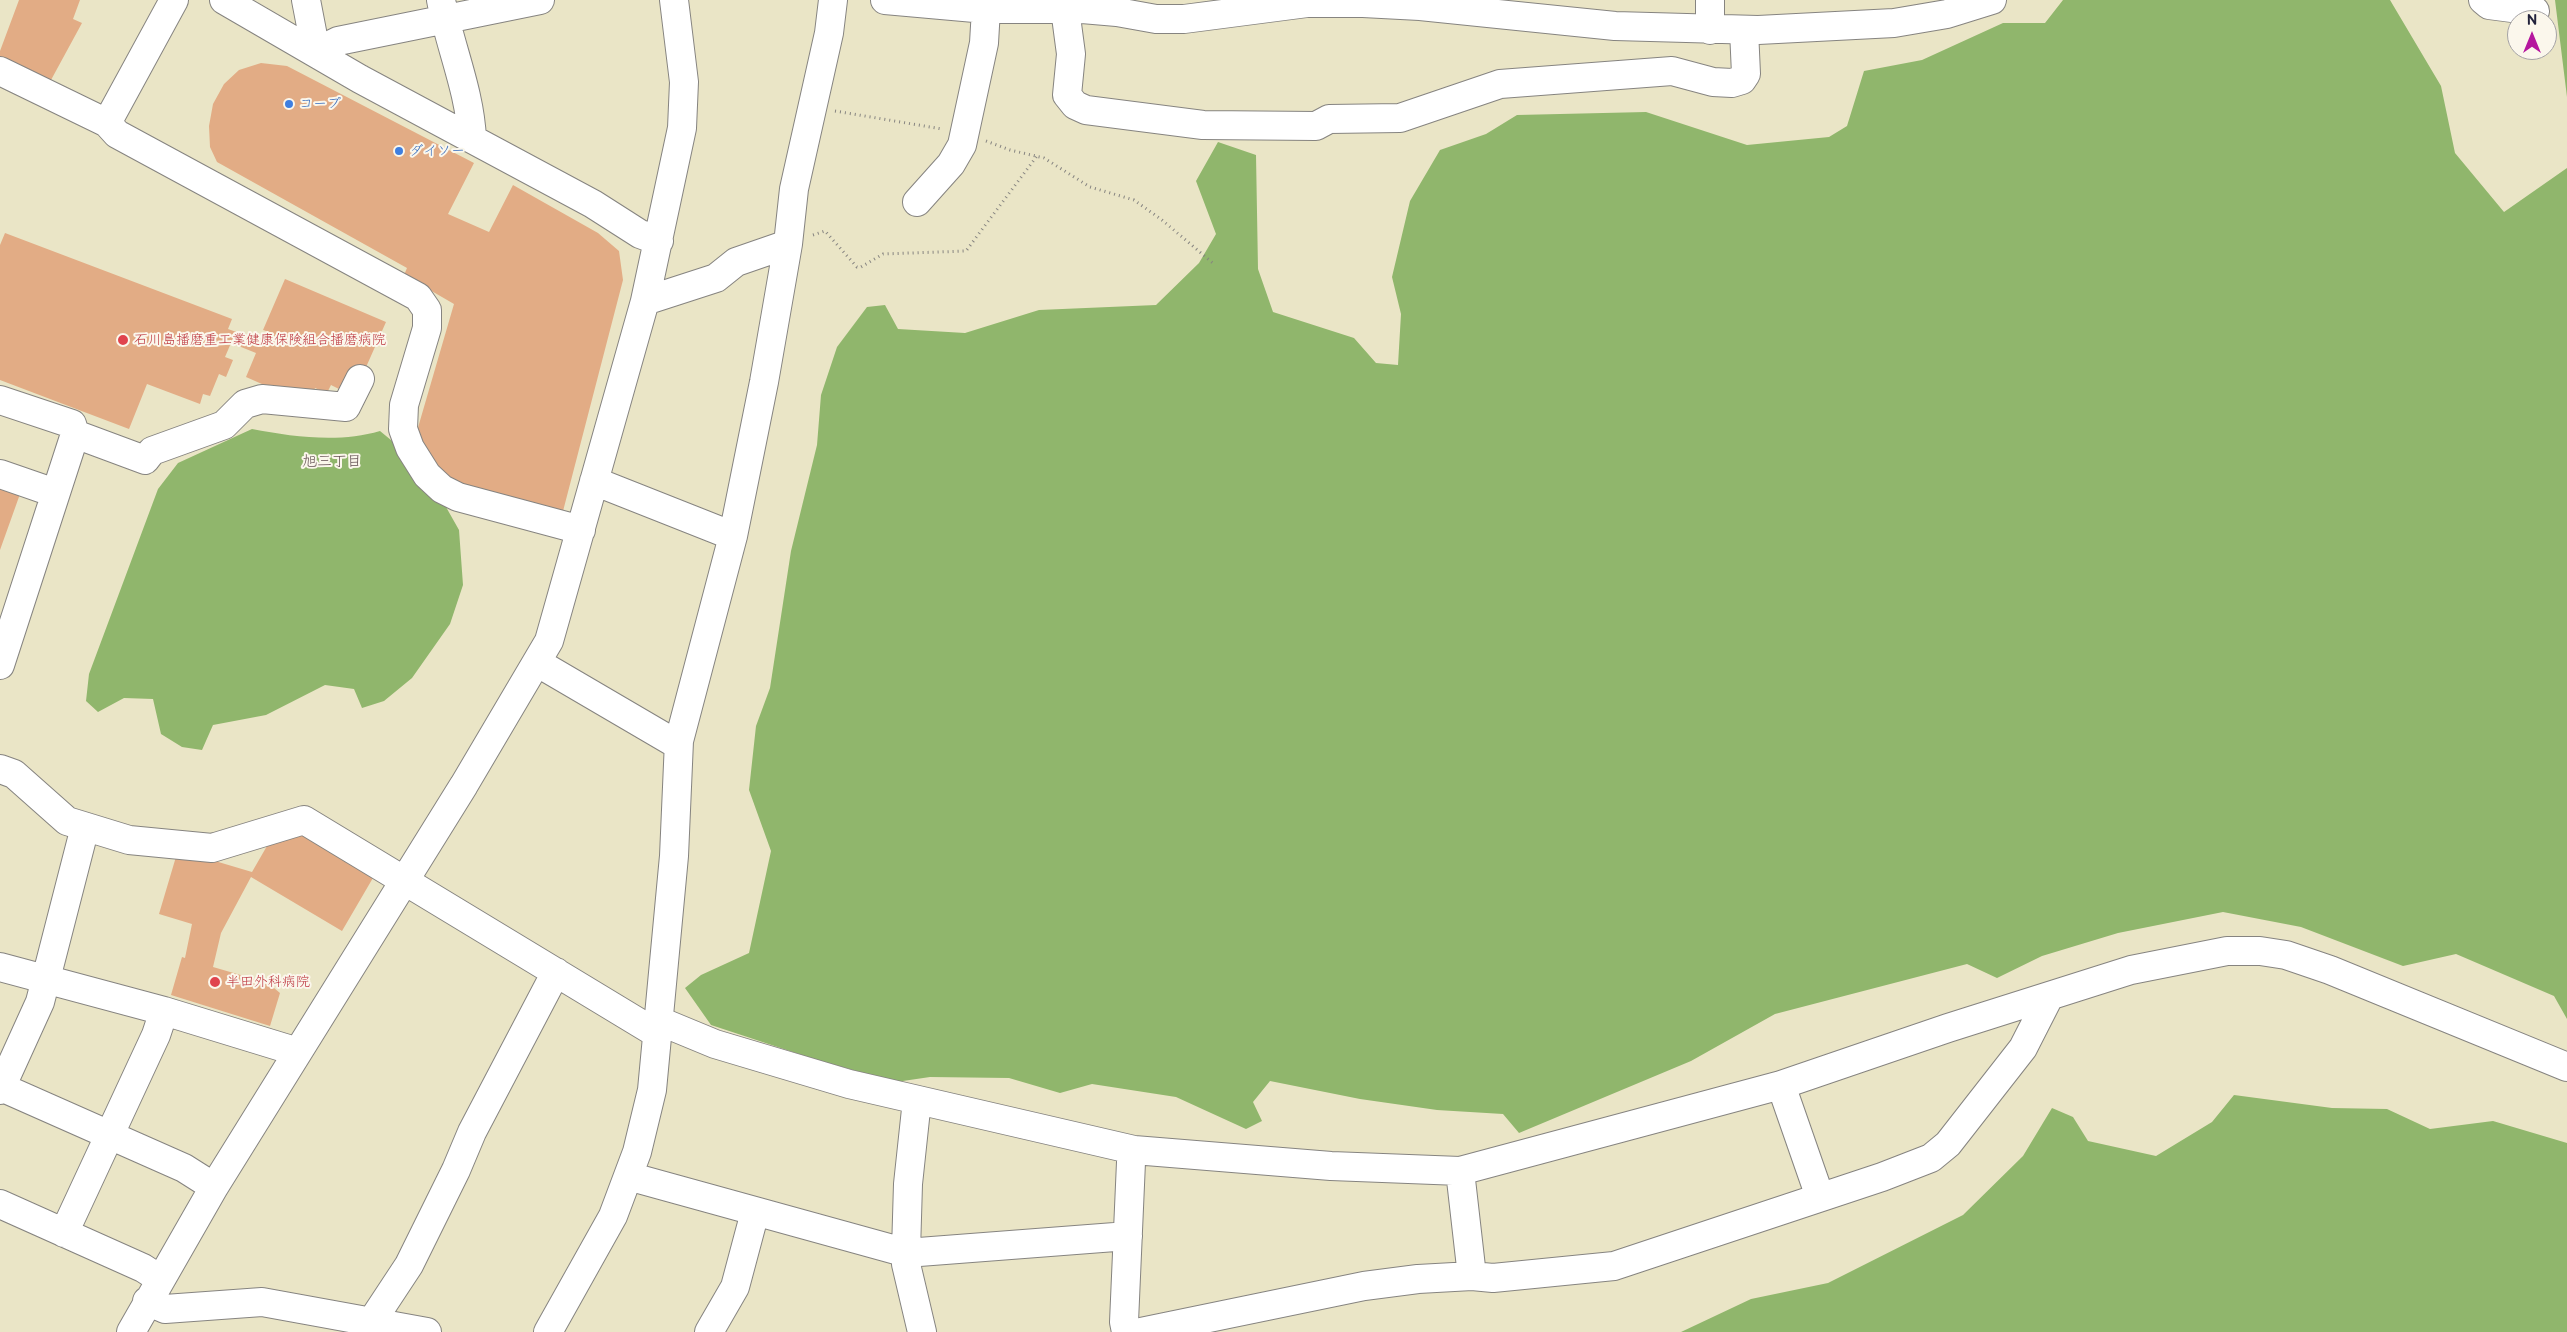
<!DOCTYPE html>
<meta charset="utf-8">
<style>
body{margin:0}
#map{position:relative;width:2567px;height:1332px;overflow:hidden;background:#eae5c6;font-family:"Balsamiq Sans",sans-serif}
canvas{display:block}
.north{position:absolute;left:2507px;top:10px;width:50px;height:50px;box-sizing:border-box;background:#fbf7ec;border:1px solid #a4a2a5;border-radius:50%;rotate:0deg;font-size:14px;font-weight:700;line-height:20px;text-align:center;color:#22223b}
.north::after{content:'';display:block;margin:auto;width:18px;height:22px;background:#b5179e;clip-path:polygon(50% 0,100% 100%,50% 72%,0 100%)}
</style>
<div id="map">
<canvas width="2567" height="1332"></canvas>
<div class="north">N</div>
</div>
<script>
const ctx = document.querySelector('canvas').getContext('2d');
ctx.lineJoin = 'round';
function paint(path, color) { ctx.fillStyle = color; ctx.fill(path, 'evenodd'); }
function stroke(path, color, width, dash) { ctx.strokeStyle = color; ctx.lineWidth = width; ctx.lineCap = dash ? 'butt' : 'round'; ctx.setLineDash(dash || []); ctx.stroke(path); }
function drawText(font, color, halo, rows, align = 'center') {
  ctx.font = font + ' "Balsamiq Sans","Klee One",sans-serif'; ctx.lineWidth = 4; ctx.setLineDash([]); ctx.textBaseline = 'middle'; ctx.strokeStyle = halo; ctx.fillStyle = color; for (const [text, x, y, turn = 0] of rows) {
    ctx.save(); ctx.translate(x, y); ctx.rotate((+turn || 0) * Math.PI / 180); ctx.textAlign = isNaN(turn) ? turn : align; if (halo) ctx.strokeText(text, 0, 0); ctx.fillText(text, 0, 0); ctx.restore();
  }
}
paint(new Path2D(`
 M2063,0h327l51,86 14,67 49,59 63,-44v851l-13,-23 -98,-42 -53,12 -102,-39 -78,-15 -105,21 -76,23 -45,22 -30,-14 -192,50 -84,47 -172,72 -16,-19 -66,-4 -77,-11 -90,-18 -17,21 9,19 -16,8 -70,-32 -84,-13 -32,9 -51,-15 -79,-1 -34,5 -79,-22 -106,-35 -26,-37 16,-13 48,-22 22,-102 -22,-61 7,-64 14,-38 21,-137 26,-106 4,-50 16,-48 30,-40 18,-2 13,24 67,4 74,-23 117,-5 43,-42 17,-29 -20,-53 22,-39 38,13 2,114 15,43 81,26 22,25 22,2 3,-51 -9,-37 18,-76 30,-51 46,-16 31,-19 129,-3 101,33 82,-8 18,-11 17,-55 58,-11 81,-37h42z
 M2555,0h12v97z
 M252,429c41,8 88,14 128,2l17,14 18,37 31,25 13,23 4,55 -13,39 -38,54 -28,23 -22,7 -8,-19 -29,-4 -59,30 -53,10 -11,25 -20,-3 -21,-13 -8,-35 -29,-1 -26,14 -12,-11 3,-27 69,-185 20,-26z
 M2234,1095l98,13 55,1 43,20 63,-8 74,22v189h-886l70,-33 77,-16 135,-68 60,-59 29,-48 21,9 15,24 68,15 56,-34z`), '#90b66c');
paint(new Path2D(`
 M19,0h61l-7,19 9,4 -31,57 -51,-19v-10z
 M261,63l26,3 187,97 -26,51 41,18 24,-47 85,48 21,18 4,29 -61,235 -113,-34 -23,-22 -9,-28 37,-127 -50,-29 3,-7 -190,-106 -7,-15 -1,-21 4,-22 11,-20 15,-14z
 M5,233l227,86 -4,10 33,12 5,-10 -3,-1 22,-51 101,43 -23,52 -18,18 -14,-7 -4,8 -12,-5 -2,6 -12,-5 -5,10 -50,-22 10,-24 -25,-10 -6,14 8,3 -7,17 -7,-3 -9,22 -7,-2 -3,10 -53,-20 -18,45 -129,-49v-135z
 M0,487l20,7 -20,56z
 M309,830l68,41 -35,60 -91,-54 -30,56 -8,34 55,16 12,10 -10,33 -99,-31 11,-38 3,1 7,-34 -33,-10 19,-64 74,22 19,-33z`), '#e2ac85');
const minor = new Path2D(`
 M224,0l136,79 233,125 47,30 19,7
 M306,0l10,52
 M441,0c9,47 29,91 31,139
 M885,0l101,9h96l35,3 39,7h28l123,-16h56l57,3 195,20 143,4 136,-7 53,-9 45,-14
 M2483,0l6,5 46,6
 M1065,9l6,45 -4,41 8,10 11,5 117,15 113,1 13,-7 71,-1 100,-34 172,-13 41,11 19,1 10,-3 4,-6 -2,-44
 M1710,30v-30
 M316,52l22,-11 202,-41
 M0,71l107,52 10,11 301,163 9,13v18l-23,77 -1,24 7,19 17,27 15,14 16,8 123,33
 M107,123l67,-123
 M917,202l34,-38 11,-19 22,-102 2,-34
 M645,301l71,-23 20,-16 52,-18
 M0,400l72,24 3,10 -75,231
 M75,434l70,26 7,-9 72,-26 21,-21 17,-5 84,8 14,-28
 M0,474l55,19
 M594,481l139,55
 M538,663l135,79 6,-1
 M0,769l14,5 53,47 62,19 83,8 92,-28 352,213
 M0,967l164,44 134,41
 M657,1020l58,24 134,40 285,66 197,16 129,5 321,-86 167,-57 183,-58 96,-19h33l26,4 44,15 237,97
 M1781,1085l39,112
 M1,1087l183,81 30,19
 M0,1090l40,-88 45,-175
 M917,1100l-9,84 -2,67v13l16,68
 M1460,1171l12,105
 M628,1176l268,74 23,2 209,-16
 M0,1204l143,64 17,11
 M64,1233l92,-198 8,-24
 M147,1301l18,8 97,-7 165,30
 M375,1322l1,-7 33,-50 47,-95 16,-38 84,-160
 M131,1332l83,-145 250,-402 85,-144 96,-340 37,-173 2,-46 -10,-82
 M548,1332l65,-116 24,-64 15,-62 22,-234 5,-115 54,-205 31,-154 24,-138 6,-55 35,-156 4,-33
 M709,1332l26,-45 20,-75
 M1126,1332l-2,-10 7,-160 3,-12
 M1141,1332l223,-46 54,-7 54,-3 21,2 121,-12 268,-89 49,-19 17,-14 75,-96 26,-51`);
stroke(minor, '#868480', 30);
stroke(new Path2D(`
 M835,111l107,18
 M986,141l24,9 34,8 46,29 44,13 28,20 52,44
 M813,235l12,-4 32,36h4l22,-13 83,-3 71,-95`), '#868480', 3, [1, 4]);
stroke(minor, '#fff', 28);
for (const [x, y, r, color] of [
 [289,104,5,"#3f7fe0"],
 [399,151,5,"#3f7fe0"],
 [123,340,6,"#e0444e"],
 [215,982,6,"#e0444e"]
]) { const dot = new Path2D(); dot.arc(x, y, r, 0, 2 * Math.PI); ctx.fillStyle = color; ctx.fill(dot); stroke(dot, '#fbf7ec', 2); }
drawText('14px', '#366cbe', '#fbf7ec', [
 ["コープ",299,104],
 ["ダイソー",409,151]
], 'left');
drawText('14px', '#be3a42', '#fbf7ec', [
 ["石川島播磨重工業健康保険組合播磨病院",134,340],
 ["半田外科病院",226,982]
], 'left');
drawText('15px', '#655255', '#fbf7ec', [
 ["旭三丁目",332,462]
]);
</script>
